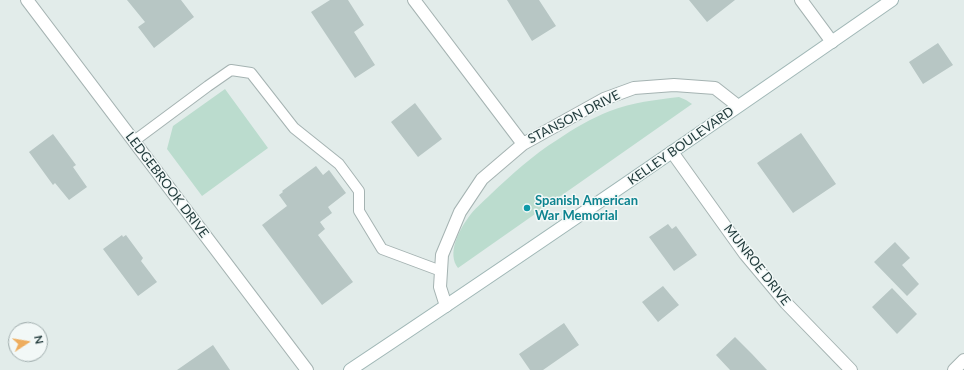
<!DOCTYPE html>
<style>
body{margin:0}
#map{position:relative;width:964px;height:370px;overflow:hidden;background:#e2ecea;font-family:Lato,sans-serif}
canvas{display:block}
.north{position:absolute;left:8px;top:322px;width:40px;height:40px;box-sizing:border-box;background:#f2f8f7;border:1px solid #9facac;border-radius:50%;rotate:78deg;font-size:11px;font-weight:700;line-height:16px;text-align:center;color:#223b3c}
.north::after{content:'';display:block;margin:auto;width:14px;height:18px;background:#eead5e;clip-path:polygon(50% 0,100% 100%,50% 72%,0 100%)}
</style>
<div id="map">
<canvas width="964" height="370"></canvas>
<div class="north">N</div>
</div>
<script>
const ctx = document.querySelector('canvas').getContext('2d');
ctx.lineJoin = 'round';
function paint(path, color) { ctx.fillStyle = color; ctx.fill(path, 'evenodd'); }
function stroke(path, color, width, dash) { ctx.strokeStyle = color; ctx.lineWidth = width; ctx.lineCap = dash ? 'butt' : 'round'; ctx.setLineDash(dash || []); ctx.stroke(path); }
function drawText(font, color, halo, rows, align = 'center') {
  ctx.font = font + ' Lato,sans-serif'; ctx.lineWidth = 3; ctx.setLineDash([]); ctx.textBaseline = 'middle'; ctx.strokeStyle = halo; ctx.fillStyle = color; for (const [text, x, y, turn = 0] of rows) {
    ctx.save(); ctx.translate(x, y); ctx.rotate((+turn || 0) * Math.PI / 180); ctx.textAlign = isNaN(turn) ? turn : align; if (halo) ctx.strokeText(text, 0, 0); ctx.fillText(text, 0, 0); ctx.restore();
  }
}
paint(new Path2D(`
 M225,89l43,59 -66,48 -35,-47 6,-23z
 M679,97l7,3 6,4 -234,164c-11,-14 0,-36 10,-50 6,-9 15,-16 23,-24 20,-19 42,-39 66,-54 16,-11 35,-22 53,-29 23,-9 45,-11 69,-14z`), '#bbdcce');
paint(new Path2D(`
 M127,0h54l13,17 -40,31 -16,-21 7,-5z
 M330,0h18l16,25 -10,7 21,33 -20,13 -44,-66z
 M507,0h32l17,26 -24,15z
 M689,0h46l-28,22z
 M938,43l15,22 -30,19 -14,-22z
 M415,103l27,36 -24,18 -27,-35z
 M801,133l35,51 -43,29 -36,-50z
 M53,134l23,31 -3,2 14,20 -18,13 -14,-17 -2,2 -24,-33z
 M316,166l7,9 6,-5 17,23 -18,14 4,6 -12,9 5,7 -7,6 35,47 -31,23 -60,-80 25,-19 -8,-11 4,-3 -1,-1z
 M668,224l4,5 4,-3 21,29 -23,16 -25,-34z
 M122,235l1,2 3,-2 17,23 -2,3 16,21 -19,14 -35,-47z
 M895,242l15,16 -8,7 17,19 -12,12 -33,-34z
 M663,286l16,19 -21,17 -16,-20z
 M892,288l25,26 -20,20 -25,-27z
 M564,323l15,22 -36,25h-13l-11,-16z
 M735,337l17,17 15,16h-37l-14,-15z
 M213,345l17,25h-53z`), '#b7c6c4');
const lane = new Path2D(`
 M134,141l74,-55 23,-16 20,3 43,55 45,36 20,27v20l23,38 59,22`);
const street = new Path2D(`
 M27,0l280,370
 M414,0l109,144
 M801,0l31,42
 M672,152l73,102 41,49 65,67
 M446,306l-6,-19 2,-32 18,-43 22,-33 41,-35 81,-45 30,-11 40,-3 41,3 23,18
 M954,370l10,-10`);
const secondary = new Path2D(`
 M350,370c182,-121 362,-245 542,-370`);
stroke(lane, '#a5b3b2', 12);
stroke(street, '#a5b3b2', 14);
stroke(secondary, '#a0b7b6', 14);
stroke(lane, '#fff', 10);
stroke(street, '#fff', 12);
stroke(secondary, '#fff', 12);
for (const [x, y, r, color] of [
 [527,208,4,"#0f9aa8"]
]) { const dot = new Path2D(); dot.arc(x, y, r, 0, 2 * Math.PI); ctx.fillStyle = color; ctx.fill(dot); stroke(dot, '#f2f8f7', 1.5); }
drawText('13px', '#223b3c', '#f2f8f7', [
 ["STANSON DRIVE",574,117,-27],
 ["KELLEY BOULEVARD",681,146,-35],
 ["LEDGEBROOK DRIVE",167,185,53],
 ["MUNROE DRIVE",757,265,52]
]);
drawText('bold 13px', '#0d838f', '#f2f8f7', [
 ["Spanish American",535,201],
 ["War Memorial",535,216]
], 'left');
</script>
